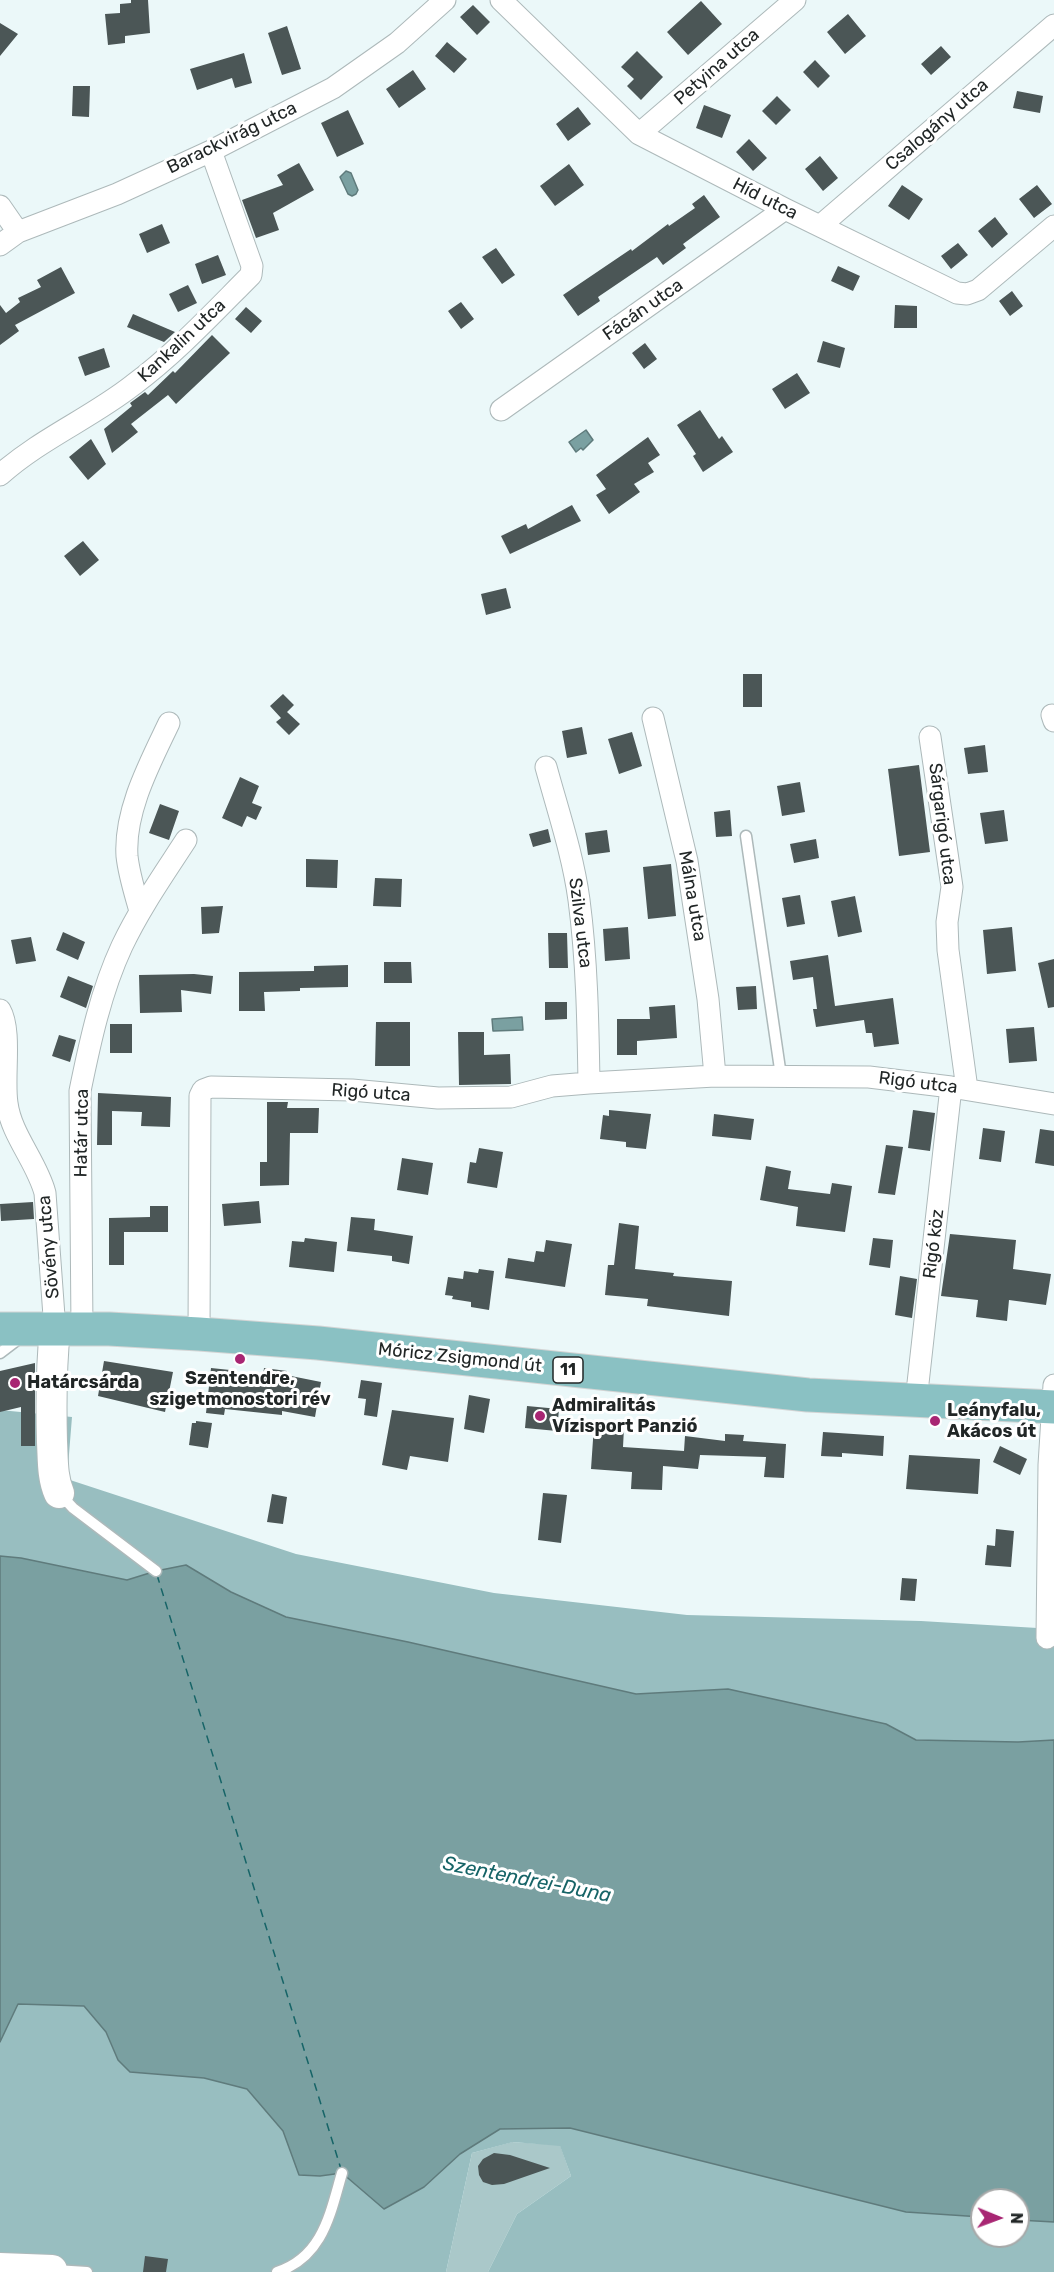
<!DOCTYPE html>
<meta charset="utf-8">
<style>
body{margin:0}
#map{position:relative;width:1054px;height:2272px;overflow:hidden;background:#ebf8f9;font-family:Rubik,sans-serif}
canvas{display:block}
.north{position:absolute;left:970px;top:2188px;width:60px;height:60px;box-sizing:border-box;background:#fff;border:2px solid #a6a8a8;border-radius:50%;rotate:91deg;font-size:16px;font-weight:700;line-height:24px;text-align:center;color:#212626}
.north::after{content:'';display:block;margin:auto;width:21px;height:27px;background:#a82673;clip-path:polygon(50% 0,100% 100%,50% 72%,0 100%)}
</style>
<div id="map">
<canvas width="1054" height="2272"></canvas>
<div class="north">N</div>
</div>
<script>
const ctx = document.querySelector('canvas').getContext('2d');
ctx.lineJoin = 'round';
function paint(path, color) { ctx.fillStyle = color; ctx.fill(path, 'evenodd'); }
function stroke(path, color, width, dash) { ctx.strokeStyle = color; ctx.lineWidth = width; ctx.lineCap = dash ? 'butt' : 'round'; ctx.setLineDash(dash || []); ctx.stroke(path); }
function drawText(font, color, halo, rows, align = 'center') {
  ctx.font = font + ' Rubik,sans-serif'; ctx.lineWidth = 6; ctx.setLineDash([]); ctx.textBaseline = 'middle'; ctx.strokeStyle = halo; ctx.fillStyle = color; for (const [text, x, y, turn = 0] of rows) {
    ctx.save(); ctx.translate(x, y); ctx.rotate((+turn || 0) * Math.PI / 180); ctx.textAlign = isNaN(turn) ? turn : align; if (halo) ctx.strokeText(text, 0, 0); ctx.fillText(text, 0, 0); ctx.restore();
  }
}
paint(new Path2D(`
 M512,2142l48,3 11,31 -54,38 -29,58h-42l26,-119z`), '#aac8c9');
paint(new Path2D(`
 M0,1410l72,7 -5,62 229,75 198,39 193,22 234,6 133,8v111l-36,2 -102,-2 -30,-16 -158,-35 -92,5 -228,-52 -122,-25 -55,-25 -45,-27 -30,6 -29,9 -106,-22 -21,-2z
 M18,2004l66,1 22,27 12,28 12,12 74,6 43,11 36,42 16,44 21,1 22,-3 82,14 36,-33 40,-25 70,-1 336,84 76,5v19h36v-16l36,2v50h-566l29,-58 54,-38 -11,-30 -47,-4 -41,11 -26,119h-446v-230z`), '#98bec0');
const water = new Path2D(`
 M346,171l5,2 7,17 -2,4 -4,2 -4,-2 -8,-17z
 M586,430l7,10 -10,10 -2,-2 -5,4 -7,-10z
 M522,1017l1,13 -30,1 -1,-12z
 M0,1556l21,2 106,22 29,-9 30,-6 45,27 55,25 122,25 228,52 92,-5 158,35 30,16 102,2 36,-2v482l-36,-2v-20h-36v17l-76,-5 -336,-84 -70,1 -40,25 -36,33 -40,22 -42,-36 -22,3 -21,-1 -16,-44 -36,-42 -43,-11 -74,-6 -12,-12 -12,-28 -22,-26 -66,-2 -18,38z`);
paint(water, '#7aa0a1');
stroke(water, '#5f7b7c', 1.5);
stroke(new Path2D(`
 M157,1575l184,594`), '#166467', 1.5, [8, 6]);
paint(new Path2D(`
 M131,0h17l2,33 -25,3v7l-17,2 -3,-31 15,-1v-9l11,-1z
 M701,1l21,23 -34,31 -21,-23z
 M473,5l17,17 -13,13 -17,-18z
 M848,14l18,22 -21,18 -18,-22z
 M0,23l18,11 -18,22z
 M287,26l14,43 -19,6 -14,-42z
 M447,42l20,17 -13,14 -19,-17z
 M941,46l10,11 -20,18 -10,-11z
 M637,51l26,26 -22,23 -14,-14 7,-7 -13,-12z
 M244,53l8,30 -17,5 -3,-10 -35,12 -7,-21z
 M815,60l15,16 -12,12 -15,-16z
 M413,70l13,19 -27,19 -13,-19z
 M73,86h17l-1,31 -17,-1z
 M1017,91l26,5 -3,17 -27,-5z
 M777,96l14,14 -15,15 -14,-14z
 M704,105l27,10 -9,23 -26,-10z
 M578,107l13,17 -23,17 -12,-17z
 M348,110l16,34 -27,13 -16,-34z
 M749,139l18,19 -14,13 -17,-19z
 M820,156l18,22 -15,13 -18,-22z
 M299,163l15,27 -41,23 6,17 -23,8 -14,-38 41,-15 -6,-10z
 M569,164l15,21 -29,21 -15,-20z
 M902,185l21,14 -14,21 -21,-14z
 M1037,185l15,19 -18,14 -15,-19z
 M704,195l16,22 -37,27 3,4 -23,17 -6,-8 -59,40 2,4 -22,15 -15,-21 68,-46 1,2 36,-27 1,2 26,-18 -3,-4z
 M995,217l13,17 -16,14 -14,-17z
 M162,224l8,19 -23,10 -8,-19z
 M958,243l10,12 -17,14 -10,-13z
 M496,248l19,27 -13,9 -20,-27z
 M218,255l8,20 -24,9 -7,-20z
 M838,266l22,10 -7,15 -22,-10z
 M61,267l14,26 -60,32 4,6 -19,14v-40l6,8 14,-11 -2,-4 23,-11 -4,-7z
 M188,285l9,18 -19,9 -9,-18z
 M1012,291l11,15 -13,10 -11,-15z
 M461,302l13,17 -13,10 -13,-18z
 M895,305l22,1v22h-23z
 M246,307l16,14 -11,12 -16,-14z
 M133,314l42,18 -11,10 -37,-15z
 M212,335l18,18 -54,51 -8,-9 -37,29 7,8 -26,21 -8,-24 28,-23 -2,-3 15,-11 3,3 25,-24 2,2z
 M823,341l22,7 -5,20 -23,-6z
 M645,343l12,16 -13,10 -12,-16z
 M104,348l6,19 -25,9 -7,-19z
 M797,373l13,20 -25,16 -13,-20z
 M700,410l19,29 3,-3 11,16 -30,20 -10,-16 3,-2 -19,-29z
 M648,437l12,18 -12,8 6,9 -20,12 6,8 -31,22 -13,-19 10,-6 -10,-14z
 M91,439l15,25 -18,16 -19,-23z
 M572,505l9,16 -71,33 -9,-18 25,-12 2,5z
 M83,541l16,19 -19,16 -16,-20z
 M506,588l5,20 -25,7 -5,-21z
 M743,674h19v33h-19z
 M283,694l11,11 -7,7 13,12 -11,11 -13,-13 5,-4 -11,-12z
 M582,727l5,27 -20,4 -5,-27z
 M632,732l10,34 -23,8 -11,-35z
 M985,745l3,27 -20,2 -4,-26z
 M919,765l11,87 -31,4 -11,-87z
 M240,777l19,9 -7,17 10,4 -6,13 -9,-4 -5,11 -20,-9z
 M800,782l5,30 -23,4 -5,-30z
 M160,804l19,7 -10,29 -20,-7z
 M730,810l2,26 -16,1 -2,-25z
 M1004,810l4,31 -23,3 -5,-31z
 M548,829l3,13 -18,5 -4,-13z
 M607,830l3,22 -22,3 -3,-22z
 M816,839l3,19 -25,5 -4,-19z
 M306,859l32,1 -1,28 -31,-1z
 M671,864l5,52 -28,3 -5,-52z
 M375,878l27,1 -1,28 -28,-1z
 M800,895l5,29 -18,3 -5,-29z
 M855,896l7,36 -24,5 -7,-36z
 M223,906l-4,27 -17,1 -1,-27z
 M628,927l2,32 -25,2 -2,-32z
 M1012,927l4,44 -29,3 -4,-44z
 M63,932l22,10 -7,18 -22,-10z
 M548,933h19l1,35h-19z
 M31,937l5,24 -20,3 -5,-24z
 M828,955l7,51 58,-8 6,46 -25,3 -2,-14h-6l-2,-13 -48,7 -3,-18h4l-4,-32 -20,3 -3,-19z
 M1054,959v48l-6,1 -10,-45z
 M384,962h27l1,21h-28z
 M348,965v22l-48,1v3l-36,1 1,19h-26v-39l75,-1v-5z
 M194,974l19,2 -2,18 -30,-4 1,22 -42,1 -1,-38z
 M68,976l25,10 -7,22 -26,-11z
 M756,986l1,23 -19,1 -2,-23z
 M545,1002h22v17l-22,1z
 M675,1005l2,33 -40,3v14h-20v-36h33l-1,-12z
 M376,1022h34v44h-35z
 M110,1024h22v29h-22z
 M1034,1027l3,34 -28,2 -3,-34z
 M458,1032h26v23l26,-1 1,30 -52,1z
 M59,1035l17,5 -6,22 -18,-6z
 M98,1093l73,4 -1,30 -29,-1 1,-14 -30,-1v34h-15z
 M267,1102h21l-1,6h32l-1,25h-28l-1,52 -29,1v-24h7z
 M609,1110l42,4 -5,35 -20,-2v-5l-26,-3 3,-24 6,1z
 M913,1110l22,3 -5,38 -22,-3z
 M714,1114l40,5 -3,21 -39,-4z
 M983,1128l22,3 -4,31 -22,-3z
 M1040,1129l14,2v35l-19,-3z
 M886,1145l17,2 -8,48 -17,-2z
 M479,1148l24,4 -6,36 -30,-5 3,-21 6,1z
 M402,1158l31,5 -5,32 -31,-5z
 M766,1166l25,5 -3,18 42,5 2,-11 20,3 -7,46 -49,-6 2,-19 -38,-7z
 M259,1201l2,22 -37,3 -2,-22z
 M33,1202l1,17 -33,2 -1,-17z
 M150,1206h18v26h-44v33h-15v-47l41,-1z
 M351,1217l24,2 -1,11 39,6 -4,28 -17,-3v-5l-45,-5z
 M619,1223l20,3 -4,43 39,4 -1,3 59,5 -3,35 -82,-10 1,-7 -43,-4 3,-30h6z
 M950,1234l66,6 -3,29 38,5 -5,31 -37,-5 -2,21 -31,-4 2,-17 -37,-4z
 M305,1238l32,4 -3,30 -45,-5 3,-26 12,1z
 M873,1238l20,2 -3,28 -21,-3z
 M546,1240l26,4 -7,43 -60,-9 3,-20 26,4 2,-11 8,1z
 M479,1269l15,2 -5,39 -18,-3v-5l-19,-3 1,-3 -8,-1 3,-18 15,2 1,-8 14,2z
 M900,1276l17,3 -5,39 -17,-3z
 M104,1361l69,11 -8,40 -67,-16z
 M35,1363v83h-14v-39l-21,5v-41z
 M211,1368l19,2 -2,11 34,4 2,-17 23,3 -1,4 35,7 -6,35 -33,-6v4l-57,-6 -1,6 -18,-2z
 M361,1380l21,3 -5,34 -13,-2 2,-16 -8,-1z
 M469,1395l21,4 -6,34 -20,-4z
 M527,1406l32,3 -2,22 -32,-3z
 M392,1410l62,8 -6,44 -38,-6 -3,14 -25,-5z
 M196,1421l16,2 -4,25 -19,-3 3,-22h4z
 M594,1425l30,3 -1,19 61,4 1,-15 40,5v-7l19,1 -1,6 43,3 -2,34 -20,-1 2,-20 -66,-2 -2,14 -35,-3 -1,24 -31,-1 1,-17 -41,-3z
 M823,1432l61,4 -1,20 -41,-3v4l-21,-1z
 M1000,1446l27,13 -7,16 -27,-13z
 M909,1455l71,4 -2,35 -72,-5z
 M543,1493l24,2 -6,48 -23,-3z
 M272,1494l15,3 -4,27 -16,-2z
 M996,1529l18,2 -3,36 -26,-2 2,-20 8,1z
 M902,1578l15,1 -2,22 -15,-1z
 M494,2153l16,2 40,13 -46,16 -12,1 -9,-3 -4,-7 -1,-9 5,-7z
 M145,2256l23,3 -2,13h-23z`), '#4b5656');
const lane = new Path2D(`
 M746,836l35,240
 M0,1353l21,-16
 M59,1493l14,15 83,63
 M55,2270l32,2
 M277,2272c46,-15 53,-58 65,-99`);
const street = new Path2D(`
 M501,0l138,134 146,75 172,84 10,1 11,-4 76,-64
 M639,134l156,-134
 M0,206l18,26
 M820,226l234,-201
 M0,245l18,-13 99,-38 94,-43 122,-63 64,-45 48,-43
 M501,410l284,-201
 M0,475c40,-36 91,-57 133,-90 43,-32 80,-72 118,-110l1,-9 -41,-115
 M1052,715l2,6
 M653,718l34,143 21,138 7,77
 M930,737l22,150 -5,35 1,28 19,139
 M546,767c12,44 27,88 33,133 8,61 9,122 10,183
 M140,911c-5,-18 -11,-36 -13,-55 -3,-45 23,-93 42,-133
 M0,1010c12,21 3,67 7,93 4,32 30,59 38,90l10,137
 M82,1329l-2,-238c10,-49 21,-100 42,-145 18,-38 42,-72 64,-106
 M199,1334l1,-238 3,-6 8,-3 141,3 86,8 73,-1 41,-11 37,-3 126,-7 154,1 82,10 103,17
 M916,1401l35,-314
 M1047,1638l2,-173 5,-80`);
const secondary = new Path2D(`
 M55,1330c-4,37 -4,74 -3,112 1,17 0,35 7,51
 M0,2268l52,2`);
const primary = new Path2D(`
 M0,1329h109l90,5 119,9 490,52 246,12`);
stroke(lane, '#adb9ba', 13);
stroke(street, '#adb9ba', 23);
stroke(secondary, '#adb9ba', 32);
stroke(primary, '#d3d4d4', 35);
stroke(lane, '#fff', 10);
stroke(street, '#fff', 21);
stroke(secondary, '#fff', 30);
stroke(primary, '#8ac1c3', 33);
for (const [x, y, r, color] of [
 [240,1359,6,"#a82673"],
 [15,1383,6,"#a82673"],
 [540,1416,6,"#a82673"],
 [935,1421,6,"#a82673"]
]) { const dot = new Path2D(); dot.arc(x, y, r, 0, 2 * Math.PI); ctx.fillStyle = color; ctx.fill(dot); stroke(dot, '#fff', 2); }
for (const [x, y, w] of [
 [568,1370,30]
]) { const box = new Path2D(); box.roundRect(x - w / 2, y - 13, w, 26, 4.5); ctx.fillStyle = '#fff'; ctx.fill(box); stroke(box, '#212626', 1.5); }
drawText('bold 16px', '#212626', null, [
 ["11",568,1370]
]);
drawText('18px', '#212626', '#fff', [
 ["Petyina utca",717,67,-41],
 ["Csalogány utca",937,125,-41],
 ["Barackvirág utca",232,138,-26],
 ["Híd utca",765,199,27],
 ["Fácán utca",643,310,-35],
 ["Kankalin utca",182,341,-43],
 ["Sárgarigó utca",942,824,83],
 ["Málna utca",692,896,80],
 ["Szilva utca",580,923,83],
 ["Rigó utca",918,1083,7],
 ["Rigó utca",371,1093,4],
 ["Határ utca",82,1133,-89],
 ["Rigó köz",934,1244,-83],
 ["Sövény utca",49,1247,-95],
 ["Móricz Zsigmond út",460,1358,6]
]);
drawText('bold 18px', '#212626', '#fff', [
 ["Szentendre,",240,1379,"center"],
 ["szigetmonostori rév",240,1400,"center"],
 ["Határcsárda",27,1383],
 ["Admiralitás",552,1406],
 ["Vízisport Panzió",552,1427],
 ["Leányfalu,",947,1411],
 ["Akácos út",947,1432]
], 'left');
drawText('italic 20px', '#166467', '#fff', [
 ["Szentendrei-Duna",527,1880,11]
]);
</script>
